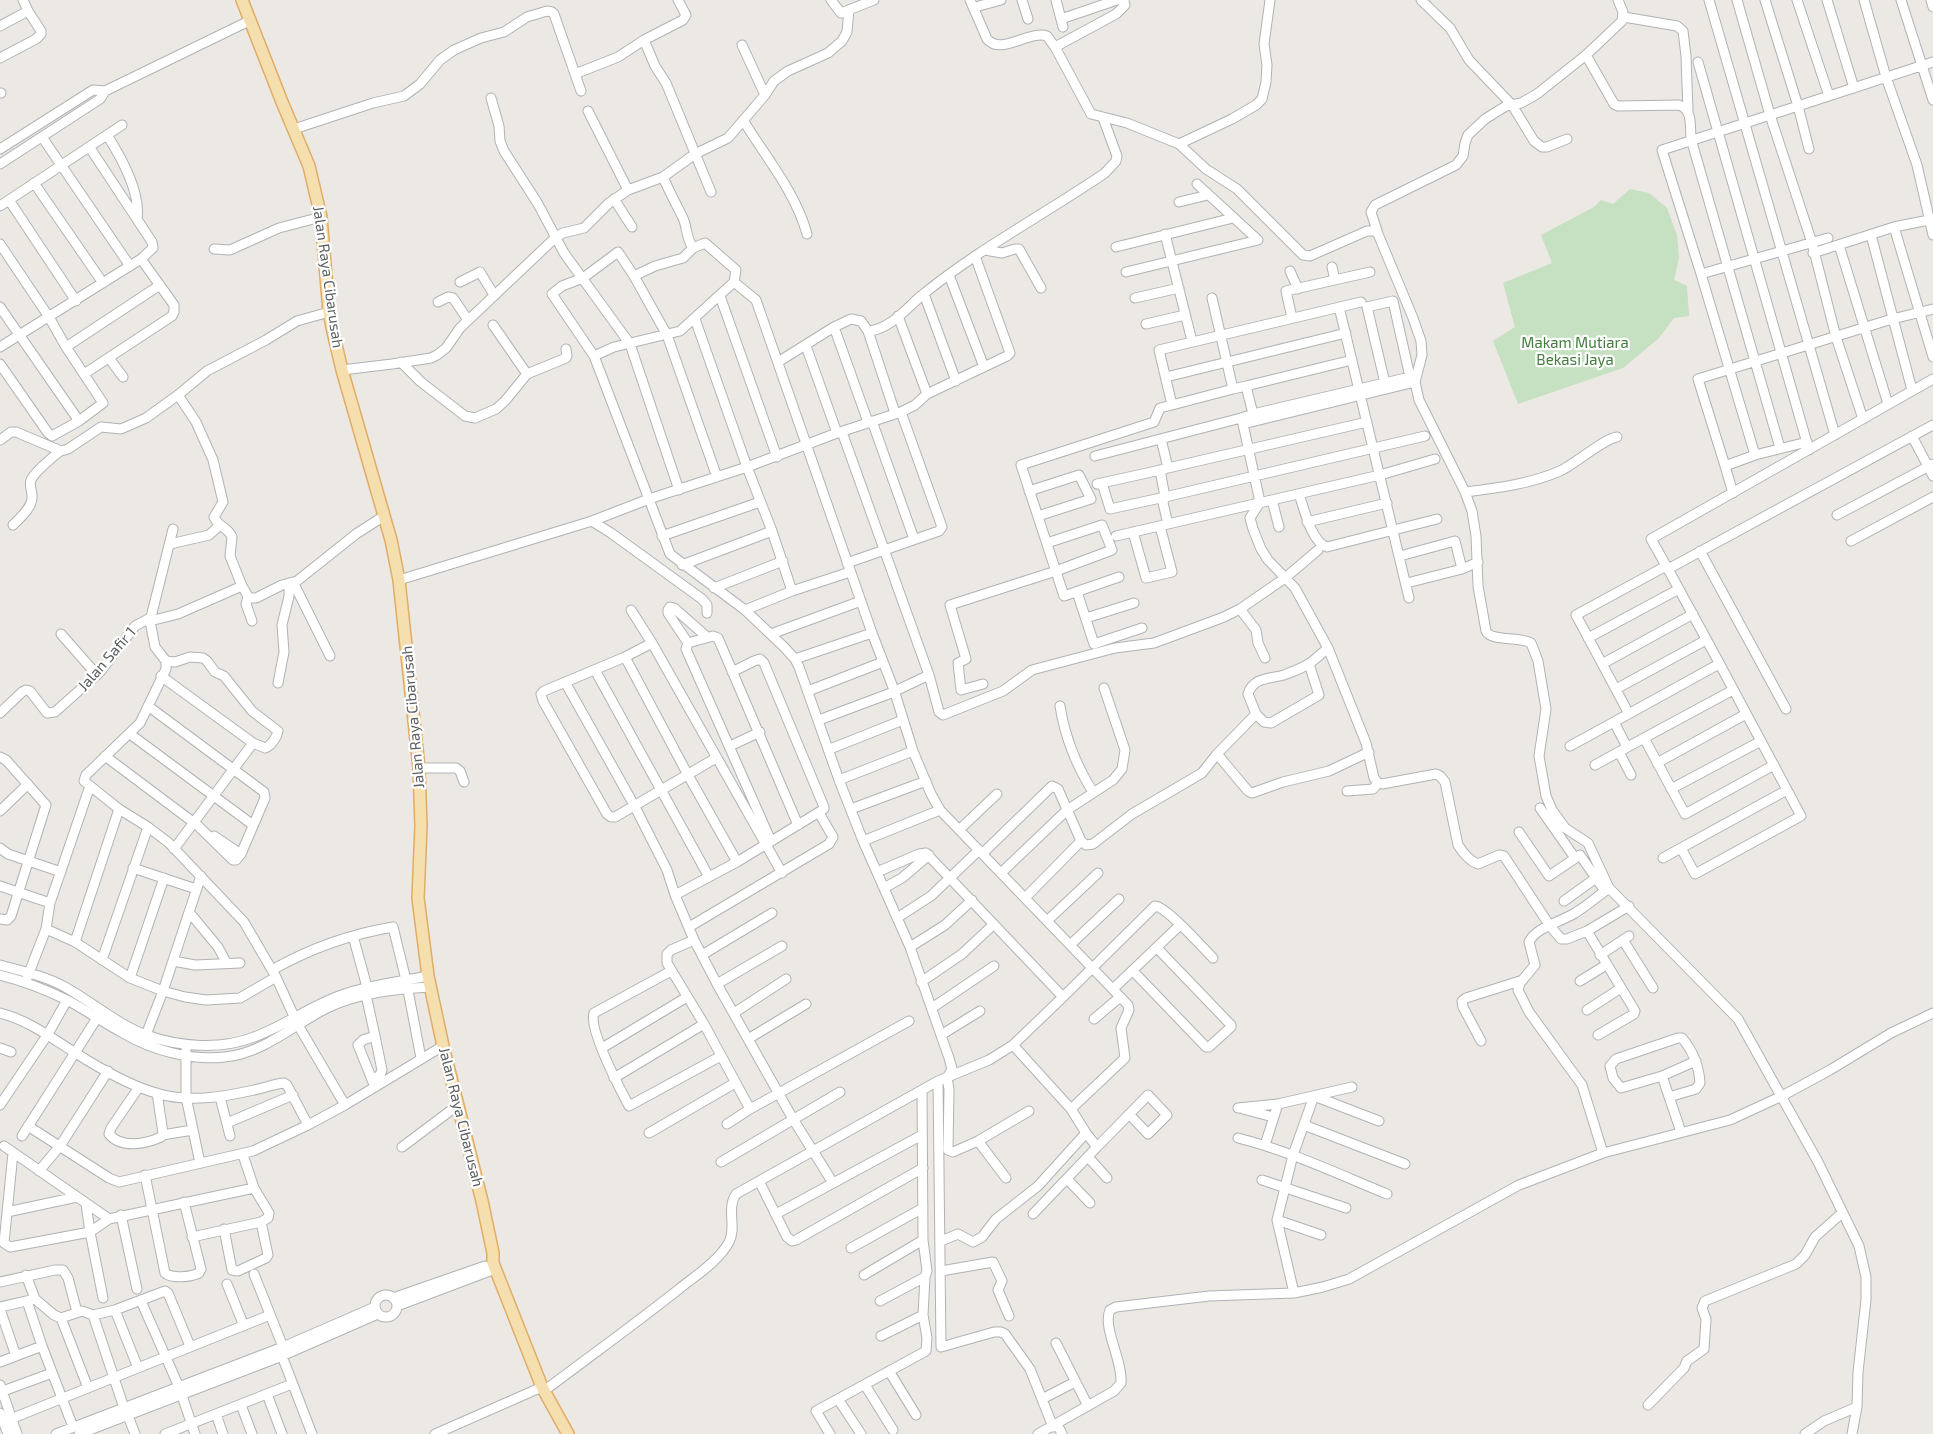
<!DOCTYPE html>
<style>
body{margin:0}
canvas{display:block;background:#ece8e3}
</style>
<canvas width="1933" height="1434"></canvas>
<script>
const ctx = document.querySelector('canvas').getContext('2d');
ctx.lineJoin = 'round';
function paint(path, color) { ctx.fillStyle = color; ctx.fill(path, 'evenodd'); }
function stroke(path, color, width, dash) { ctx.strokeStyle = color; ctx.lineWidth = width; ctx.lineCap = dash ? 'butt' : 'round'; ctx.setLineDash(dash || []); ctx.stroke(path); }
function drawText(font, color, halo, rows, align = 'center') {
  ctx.font = font + ' "Exo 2",sans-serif'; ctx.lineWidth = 4.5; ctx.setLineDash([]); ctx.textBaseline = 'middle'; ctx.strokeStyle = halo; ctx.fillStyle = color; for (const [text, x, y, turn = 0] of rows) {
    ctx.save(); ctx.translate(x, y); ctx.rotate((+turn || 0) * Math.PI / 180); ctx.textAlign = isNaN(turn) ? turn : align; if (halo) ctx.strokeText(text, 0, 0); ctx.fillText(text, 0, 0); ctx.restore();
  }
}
paint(new Path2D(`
 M1630,189l19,4 18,15 10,27 2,23 -5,22 13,6 2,30 -15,2 -15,20 -36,30 -105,36 -25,-63 22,-14 -12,-44 49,-20 -11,-28 53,-28 7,-7 12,4z`), '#c6e0c2');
const minor = new Path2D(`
 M831,0l10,13 33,-13
 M970,0l17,39c15,17 41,-9 60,-3l8,11 36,67 36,9 52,21 27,25 31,20 66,66 7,1 57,-25h7l4,3 35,84 8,23 1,14 -7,27 4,18 46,92 7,19 4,25 2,50 8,45c5,11 33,5 45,12l7,18 8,48 -7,47 7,40 6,14 13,18 23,15 21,45 129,131 80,143 41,84 7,31v23l-8,72 -1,35 -5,27
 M1022,0l6,19
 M1056,0l7,27
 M1421,0l29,28 19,32 43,45 22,36 8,6h5l20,-8
 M1709,0l126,435
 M1737,0l33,115 42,128 24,94 27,82
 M1765,0l33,106 135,-44
 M1797,0l32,96
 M1827,0l27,88
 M1864,0l22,77 31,88 16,70
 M1901,0l32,100
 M1931,0l2,7
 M979,6l22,-6
 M1624,17l53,9 6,5 3,25 2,55
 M1061,19l56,-19
 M0,26l28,-15
 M644,40l11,26 11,17 45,109
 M742,45l23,50
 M1055,47l61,-33 9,-9 -1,-5
 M1586,55l28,49 4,2 61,-1c14,4 11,23 12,34l89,309
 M0,58l36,-19 5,-5v-3l-13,-20 -5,-11
 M1698,62l111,388
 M575,74l6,17
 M0,93h1
 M491,98l8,28 1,15 4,10 34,53 26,49 66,91 49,146
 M588,111l40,79
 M743,120c22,36 53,73 64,114
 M294,129l79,-26 31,-7 16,-12 20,-24 14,-10 27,-12 23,-6 23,-15 20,-6 5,1 2,2 21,60 43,-17 26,-17 39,-20 3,-5 -8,-15
 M107,135c14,22 34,58 30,84
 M42,137l88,129
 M1179,144l53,-25 24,-14 6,-6 4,-17 1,-17 -3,-21 6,-44
 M0,149l93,-59 12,1 144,-70
 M1809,149l-11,-43 -136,44 39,124 127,-36
 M0,164l100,-65 5,-8
 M34,183l69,100
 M614,199l18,28
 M9,200l67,101
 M1179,202l29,-7
 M0,206l122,-81
 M1894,227l39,130
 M1165,234l27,107
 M1378,234l-7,-22 4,-7 81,-40 7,-9 2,-13 3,-8 17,-16 21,-13 15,-3 16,-9 49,-39 36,-34 1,-9 -5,-12
 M1871,235l41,155
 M0,244l49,73 17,30 37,56 -24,18 -27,15 -4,-3 -48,-69
 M1839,245l49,159
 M1116,247l117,-29
 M693,248l12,-5 31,27 -2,12
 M214,249l16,1 49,-22 42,-11
 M985,250l17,3 13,-4h4l22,39
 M1813,253l81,-26 35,-7
 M1332,267l3,13
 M1290,271l8,18
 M1126,272l132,-32 -61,-56
 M1701,274l54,181
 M949,275l35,92
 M634,276l21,-10 28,-8 10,-10c-8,-12 -5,-19 -10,-30 -7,-14 -14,-27 -20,-41
 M460,282l20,-10 14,23
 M924,294l32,87
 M720,296l57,161
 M1135,298l44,-10
 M1212,298l21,91 13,-3 7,28 -12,4 2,6
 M438,302l10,-5 5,1 15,22
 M0,307l79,114
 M1339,307l70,291
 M898,316l29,78
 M1292,318l-6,-27 84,-19
 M695,319l52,148 25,64 20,60
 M1146,324l39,-9
 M493,325l34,49
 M834,327l34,95
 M868,331l27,82
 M806,346l31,87
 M0,347l141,-88 12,-11 -1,-6 -62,-94
 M66,347l94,-62
 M594,356l20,-9 66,-16 54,-49 22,18 116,333 22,57 19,61 18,43 9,16 188,195 1,5 -8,18 4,30 -54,51
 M109,358l14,19
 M401,362l20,20 44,34 10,2 21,-9 9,-8 22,-27 39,-16 1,-2 -1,-7
 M778,362l56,-35 17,-8 10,2 7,10c21,-1 38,-22 53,-35 57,-47 124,-82 184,-123l11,-12 1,-5 -14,-38
 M342,370l50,-6 39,-6 6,-3 9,-7 14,-20 96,-91 7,-4 21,-5 25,-25 19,-13 35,-13 32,-23 33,-16 37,-43 9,-14 14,-10 40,-18 14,-12 5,-9 2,-22
 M84,374l88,-58 2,-4v-7l-33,-46
 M1166,377l180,-44
 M1415,382l-172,42 17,78 -10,16 3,11 8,20 7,11 27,28 33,60 38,95 8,35 4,5 4,1 54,-10 4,2 5,6 13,63c5,8 11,16 20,19l21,-9 5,1 46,70 11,13h6l20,-8
 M1246,386l106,-26
 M1233,389l-61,16 -13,-55 202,-48
 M178,395l18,27 17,38 10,42 -9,15c4,10 14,10 18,20l-2,19 12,30 7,12h7l26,-13 15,-4 59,-47 28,-18
 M1253,414l157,-37 -17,-76 -26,6 18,76
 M872,421l42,118
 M842,432l87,243 10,37 4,3 60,-24 29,-21 83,-22 39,-5 70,-26 16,-8 45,-31 33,-28
 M1912,436l21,40
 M1161,439l7,29 199,-46
 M0,440l11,-8h5l45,19 7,-2 33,-22 20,2 25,-11 32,-23 29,-24 59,-31 31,-19 32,-9
 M1807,442l-52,13 -30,11 -27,-87 194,-60 41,-10
 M1095,456l146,-38
 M1725,466l8,27
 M717,477l-50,-142 -33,-59 -16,-24 -35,26 -21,8 -10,8 42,62 76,198 75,56 39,37 11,12 4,8 40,113 24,61 47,106 39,111 3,11 -5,9 2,11 -1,61 5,2 25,-11 51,-30
 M1102,483l8,26 55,-12 -5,-27
 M1097,484l68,-15
 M1029,491l50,-16 12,24 -53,17
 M1465,492c33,-4 65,-8 95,-21 15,-7 45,-33 57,-34
 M1299,494c5,14 12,48 28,53l110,-28
 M1272,500l7,27
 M1837,515l96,-51
 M592,521l19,12 91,66 5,6v8
 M1307,522l80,-19
 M1168,524l-5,-21 2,-6 260,-61
 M13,525c7,-7 20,-18 19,-29 0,-6 -3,-11 -1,-16 4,-9 21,-22 29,-29
 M173,529l-23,92 5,26 11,14v8l-26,54 -54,52 -2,6 35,28 29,18 21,16 75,79 32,55 22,48 47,80
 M1133,532l13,46 26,-6 -12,-46
 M662,536l98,-34
 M1116,536l264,-61 55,-16
 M1851,541l82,-44
 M170,544l39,-9 10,-9
 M1700,551l86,158
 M1400,556l55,-15 7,28
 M847,563l92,-32 3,-4 -41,-115
 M682,565l90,-34
 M1668,569l-17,-30 282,-160
 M1119,577l-55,19 -43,-131 133,-43 6,-14 12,-3
 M399,580l193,-59 57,-22 98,-32 90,-34 64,-21 14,-7 12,-11 80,-38 3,-3 -35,-97
 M293,582l37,74
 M1407,583l55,-14 16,-7
 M714,588l69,-27
 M1077,592l17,52 48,-16
 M248,597l-2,7 6,17
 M1240,609l16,21 2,13 7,15
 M631,610l21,33 130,230
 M745,610l47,-19 58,-19
 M1086,618l48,-15
 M150,621l28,-7 64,-28
 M61,634l36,41
 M771,634l90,-33
 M1588,638l91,-49
 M652,643l-27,14 -81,34 -3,3 2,7 64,113 4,3h4l101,-59
 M688,643l-20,-30v-3l2,-3 4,1 33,29
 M625,657l63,118 49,87
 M795,659l77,-26
 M1602,664l91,-50
 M595,670l114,207
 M161,676l92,67 12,5c6,-2 12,-11 13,-17l-26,-20 -28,-35 -9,-4 -8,-11 -4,-3 -13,-1 -15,5 -9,-1
 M565,682l69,123 33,65 8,25 19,45 23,44 76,135 40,64
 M278,683l6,-31 -2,-27 7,-29v-13
 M983,684l-22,6 -3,-27 8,-4 -16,-54 106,-34 56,-21 -10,-25 -55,18
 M1616,689l90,-49
 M1733,690l-89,48 41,76 89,-49
 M808,691l75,-29
 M148,706l116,86 1,6 -24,56 -5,6h-3l-39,-38
 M1060,706c5,32 16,59 33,86
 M0,713l22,-21 4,-2 4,1 17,22 8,-1 45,-40 35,-46 15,-8
 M1256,714l8,8 7,1 48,-28 -10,-31
 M1629,714l-53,-99 90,-49
 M819,720l72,-27 38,-18
 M130,734l123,91
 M730,746l30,-14
 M1570,746l44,-24
 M1627,747l-13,-25 105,-58
 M830,749l73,-29
 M1619,752l12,23
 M1217,754l31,37 4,2 31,-11 46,-11 40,-19
 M105,756l92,69
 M0,757l6,3 40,45 -35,111 -4,4 -7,-1
 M1657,763l89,-49
 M1595,765l49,-27
 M419,768h37l4,3 4,11
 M839,780l74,-29
 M1671,789l90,-48
 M1787,790l-106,58 14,26 106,-58c-44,-83 -88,-165 -133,-247l265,-144
 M1347,791l26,-2 5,-6
 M1540,808l35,50
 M851,809l75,-28
 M0,811l28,-27
 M960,829l37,-35
 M1519,832l30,44 31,-21 25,36
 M214,836l27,18
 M771,841l-85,-192 2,-6 25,-7 5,2 80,187
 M863,841l77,-31
 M0,848l8,6 53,18
 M174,849l79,-106
 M983,853l69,-67 6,3 23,52 5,4 7,-1 39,-30 70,-41 15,-19 39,-40 -8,-20c5,-17 22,-15 36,-19 8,-3 19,-7 26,-12 6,-4 12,-10 18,-15
 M1663,858l18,-10
 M133,868l63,21
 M877,872l42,-18 7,-1 137,144
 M1001,873l66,-63 46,-30 9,-11 3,-19 -21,-62
 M0,886l50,17
 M884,888l18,-10 27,-23
 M675,895l62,-33 87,-53v-2l-60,-144 -4,-4 -6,2 -22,11
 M1025,898l56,-57
 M1564,901l32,-23
 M189,912l29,35 8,15
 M897,918l34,-22 48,-46
 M1047,921l51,-48
 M689,927l140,-83 4,-7 -14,-24
 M46,929l29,13 55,36 33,13 22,6 21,3 34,-2 36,-21
 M353,936l14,51
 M694,940l-23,10 -4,4v9l37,61 46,85
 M1623,940l30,48
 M75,942l44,-133
 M1070,945l49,-46
 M910,947l35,-22 27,-25
 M702,955l70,-42
 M1600,955l29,-19
 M102,960l46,-133
 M173,961l22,4 45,-2
 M0,965c22,6 45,11 65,22 27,15 52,37 81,48 33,12 75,15 108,2 30,-11 55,-30 85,-41 29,-11 59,-14 89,-20
 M272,970c37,-21 79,-36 121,-43l13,53 15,78
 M671,971l-77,42c-6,16 26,76 35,93l92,-50
 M1133,971l73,76h3l22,-20v-2l-74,-77
 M0,975c24,6 45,14 67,25 19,10 37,23 56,33 29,17 68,28 102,24 39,-4 68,-32 102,-49 31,-15 69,-19 103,-21
 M27,978l19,-49 4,-26 40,-117
 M130,978l34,-100
 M1580,981l26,-16
 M921,982l41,-28 32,-30
 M717,984l65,-38
 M1113,989l67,-64
 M366,995l9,41 -12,4 -5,5 17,42
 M932,1008l62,-42
 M1587,1010l34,-22
 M0,1013c28,7 50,24 74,39 25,16 54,33 82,41 32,10 67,4 98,-3 10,-2 20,-6 30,-7l3,2 21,40
 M734,1013l52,-34
 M1094,1019l26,-22
 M146,1035l17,-44 38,-115
 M941,1035l39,-24
 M1598,1035l36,-21 1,-3 -48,-80 42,-25
 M748,1039l58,-35
 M1481,1041l-18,-34 -1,-6 4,-3 57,-18
 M1013,1045l58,64 15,24 11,14 -64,67
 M0,1048l11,4
 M602,1048l85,-51
 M186,1050v47l14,66
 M1662,1076l19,56
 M614,1078l90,-54
 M372,1080l8,-5 2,-5 -7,-34
 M938,1081l3,266 53,-15h7l4,2 25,35 23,58
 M139,1087l-28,41 -2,6c12,15 37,10 52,3l2,-4 -6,-40
 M220,1097l10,39
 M1669,1097l27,-8 4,-6c-1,-17 -7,-32 -18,-45h-4l-62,21 -6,7 3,12 8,10 41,-12 34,-15
 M0,1105l48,-71 19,-34
 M1238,1108l40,-4 74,-17
 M1243,1109l30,8
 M227,1123l66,-28
 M727,1124l23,-15 159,-88
 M1304,1125l101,39
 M28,1126l81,52 10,4 134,-31 55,-26 37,-20 98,-59
 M649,1133l86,-50
 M162,1135l31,-5
 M22,1136l75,-118
 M1238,1138c52,13 100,36 149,56
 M978,1141l28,37
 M1265,1145l13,-41
 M4,1146l105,73 145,-31
 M402,1147l56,-42
 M1097,1147l51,-52 19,20 -19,19 -19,-20
 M13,1153l-9,90 6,4 80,-15 19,-13
 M1603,1153l-21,-68 -53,-73 -11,-22 2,-7 15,-18 -6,-23c7,-15 32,-20 46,-29 12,-7 23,-17 34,-25
 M1088,1157l19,21
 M721,1162l119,-70
 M39,1171l21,-25 48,-75
 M145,1175l20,98c7,6 26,4 34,0l2,-4 -17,-67
 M1067,1179l23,24
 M1262,1180l84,28
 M759,1181l28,56 5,4 4,-1 127,-72
 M86,1204l4,28 13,66
 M7,1212l70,-15
 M776,1214l146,-79
 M121,1215l16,74
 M1277,1220l44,15
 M224,1229l8,41 6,1 28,-13 2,-3 -7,-33
 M192,1237l69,-15 7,-4 1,-5 -15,-25 -11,-33
 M941,1241l17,-7 15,8 9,-5 14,-18 42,-33 48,-53
 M851,1248l72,-40
 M941,1271l52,-9 9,19 -4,9 11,26
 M254,1274l29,73
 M26,1275l9,24
 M864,1275l59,-35
 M0,1282l55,-12h8l5,8 9,34
 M227,1284l17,42
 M1294,1293l-17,-73 16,-65 21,-59 65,25
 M375 1306a11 11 0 1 1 22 0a11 11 0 1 1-22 0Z
 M393,1298l92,-32
 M27,1301l15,45 31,81
 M141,1301l38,86 16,47
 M880,1301l45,-24
 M397,1306l98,-37
 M0,1307l35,-8 19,16 7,3 21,-7 11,4 22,-5 50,-19 3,2 22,53
 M0,1309l16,47
 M115,1310l23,58
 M93,1315l31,93
 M61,1318l27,70
 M881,1336l42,-21
 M1056,1343l32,63
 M282,1356l30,78
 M0,1362l42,-16
 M889,1371l27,44
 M0,1385l17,49
 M865,1385l28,45
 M3,1391l49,-18
 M544,1391c45,-34 91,-67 135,-102 16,-13 40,-28 50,-47 8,-15 -3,-33 7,-48l202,-113 51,-21 24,-15 50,-48 92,-91c12,1 48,42 58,52
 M267,1394l15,40
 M838,1399l23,35
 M1042,1399l33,-17
 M241,1405l11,29
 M1648,1405l36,-37 3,-7 17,-12 2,-30 -4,-11 3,-7 91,-37 9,-9 10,-18 27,-24
 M0,1413l8,21
 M216,1414l7,20
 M128,1416l7,18
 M13,1418l257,-103
 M1057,1424l5,10
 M56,1434l227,-87 92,-40
 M79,1434l203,-78 96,-42
 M165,1434l127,-50
 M435,1434l107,-47
 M830,1434l-14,-23 110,-60 1,-13 -4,-23 2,-38 2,-6 -4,-31 -1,-150
 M1038,1434l69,-39 7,-4 7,-8c2,-22 -19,-56 -11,-73l6,-3 93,-11 85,-3 29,-6 26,-8 170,-94 84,-32 127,-33 52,-24 48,-26 61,-37 42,-20
 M1805,1434l19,-13 33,-14`);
const major = new Path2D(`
 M242,0l40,102 27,64 12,51 8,95 4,20 9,38 49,170 8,40 20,188 2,58 -3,72 10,78 15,70 39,155 11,52v10l49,124 26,47`);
stroke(minor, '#b0b3b6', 11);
stroke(major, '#e0ad67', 14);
stroke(minor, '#fff', 9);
stroke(major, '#f5dfae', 11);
drawText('15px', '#5b5f61', '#fff', [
 ["Jalan Raya Cibarusah",328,277,82],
 ["Jalan Safir 1",107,659,-49],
 ["Jalan Raya Cibarusah",413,717,-95],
 ["Jalan Raya Cibarusah",461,1117,76]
]);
drawText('15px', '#447d3e', '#fff', [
 ["Makam Mutiara",1575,343],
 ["Bekasi Jaya",1575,360]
]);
</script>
